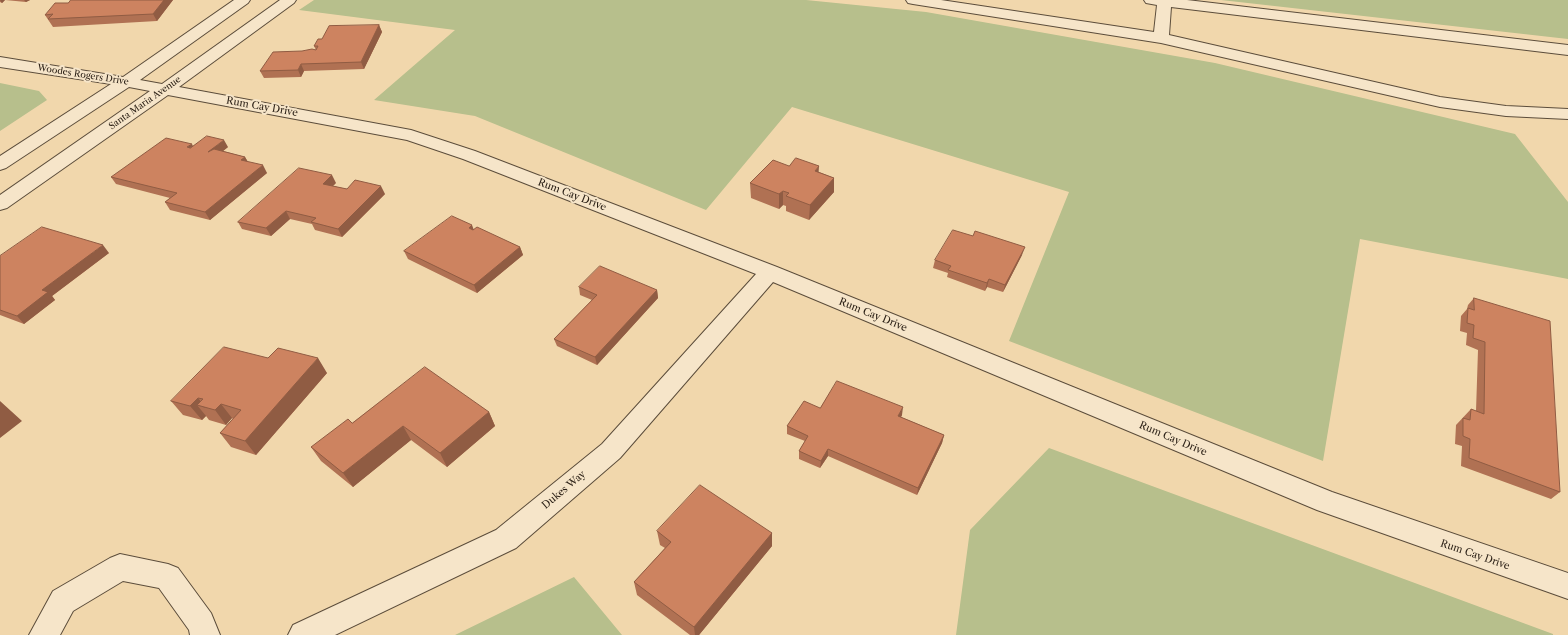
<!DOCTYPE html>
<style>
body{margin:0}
canvas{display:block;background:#f1d7ac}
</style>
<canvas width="1568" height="635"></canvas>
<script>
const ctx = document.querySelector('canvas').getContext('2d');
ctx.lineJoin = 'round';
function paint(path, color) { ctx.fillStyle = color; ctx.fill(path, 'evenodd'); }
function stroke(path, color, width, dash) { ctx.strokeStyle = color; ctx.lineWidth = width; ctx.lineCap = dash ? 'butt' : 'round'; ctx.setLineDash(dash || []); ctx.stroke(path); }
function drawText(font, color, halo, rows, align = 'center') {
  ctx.font = font + ' "Libre Caslon Text",serif'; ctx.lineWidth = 4; ctx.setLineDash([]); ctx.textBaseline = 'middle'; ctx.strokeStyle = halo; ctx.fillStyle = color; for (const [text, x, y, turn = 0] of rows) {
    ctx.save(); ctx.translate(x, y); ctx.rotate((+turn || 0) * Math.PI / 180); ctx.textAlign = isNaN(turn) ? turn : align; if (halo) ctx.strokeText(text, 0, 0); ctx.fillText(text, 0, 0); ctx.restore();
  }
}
paint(new Path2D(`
 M314,0h492l120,12 289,51 300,71 53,68v77l-208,-40 -37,222 -314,-120 60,-149 -277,-85 -86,103 -231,-94 -101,-16 81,-70 -156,-20z
 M1221,0h347v39z
 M0,83l39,8 8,9 -47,31z
 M1049,448l504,186v1h-597l14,-105z
 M574,577l48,58h-167z`), '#b7bf8c');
const minor = new Path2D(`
 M234,0h16l-2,3 -108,77 22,4 118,-84h16l-2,3 -115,84 232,43 64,21 302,116 555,225 236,81v26l-251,-89 -544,-228 -153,176 -104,90 -181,87h-47l5,-10 203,-95 106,-86 154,-170 -293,-115 -56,-19 -239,-45 -161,113 -7,2v-15l150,-104 -21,-4 -123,81 -6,2v-14l111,-72 -111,-17v-10l123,20z
 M906,0h35l213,32 3,-27 -11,-2 -2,-3h43l381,45v10l-397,-48 -2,28 271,62 66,9 62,3v10l-62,-3 -66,-9 -279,-64 -248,-39 -5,-1z
 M120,554l48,10 10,4 33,45 9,22h-30l-1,-5 -30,-42 -36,-7 -50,30 -13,24h-31l24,-44 57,-33z`);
stroke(minor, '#5c4d3b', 2);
paint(minor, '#f6e5c9');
paint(new Path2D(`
 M0,0h30l-4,2 -21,-2 -3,3 -2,-1z
 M71,0h102l-16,21 -104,6 -8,-12 23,-12z
 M379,25l3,7 -18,37 -60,2 -3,6 -37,1 -4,-7 56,-21 -2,-4 8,-7z
 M193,146l35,1 -5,4 22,6 3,5 19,11 -57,47 -40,-10 -5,-8 5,-4 -54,-14 -5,-7z
 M789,166l30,6 15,6v14l-25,28 -23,-9v-5l-3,-1 -4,4 -28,-11 -1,-15z
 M336,183l-3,3 14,3 38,5 -43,43 -27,-7 -3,-6 -22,-5 -19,17 -29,-7 -4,-7z
 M474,229l46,18 3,8 -46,38 -69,-34 -4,-8z
 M109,253l-57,43 3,4 -31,24 -24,-9v-59z
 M1022,255l-19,37 -16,-5 -2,4 -38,-14 1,-4 -15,-5 2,-8z
 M579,287l78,3 1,8 -61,67 -40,-19 -3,-7 38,-39 -12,-5z
 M1474,298l86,194 -9,7 -90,-33 1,-20 -7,-2 1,-19 15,-16 5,2 2,-61 -12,-5 1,-12 -7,-2 1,-15 6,-7 1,-4z
 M268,358l59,15 -71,82 -25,-8 -11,-14 13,-14 -1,-1 -6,7 -17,-5 -3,-4 -4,4 -19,-5 -12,-14z
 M820,408l82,7 -1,2 43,18 -2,8 -25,52 -89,-39 -8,12 -21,-9v-8l6,-10 -18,-7v-8z
 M489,412l6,14 -48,41 -36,-27 -58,47 -32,-26 -10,-14 41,-24z
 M657,531l115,2v13l-73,89h-9l-53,-40 -3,-13 31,-34 -5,-3z`), '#b07153');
paint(new Path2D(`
 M0,0h5l-3,3z
 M24,0h6l-4,2z
 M164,0h9l-16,21 -4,-7z
 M379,25l3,7 -18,37 -3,-7z
 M301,64l3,7 -3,6 -3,-7z
 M224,140l4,7 -16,13 -4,-8z
 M192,144l4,8 -9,-5z
 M245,157l4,7 -8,-4z
 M263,165l4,8 -57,47 -5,-8z
 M819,166l-1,15 -3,-10z
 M332,175l4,8 -9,8 -4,-7z
 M834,178v14l-25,28 1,-15z
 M381,186l4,8 -43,43 -4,-8z
 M783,191v14l-4,4v-15z
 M286,211l4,8 -19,17 -5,-8z
 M472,225l3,8 -6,-5z
 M103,245l6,8 -57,43 3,4 -31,24 -7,-8 25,-26z
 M520,247l3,8 -46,38 -3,-8z
 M1025,247l-3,8 -19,37 2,-7z
 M989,279l-2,8 -2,4 2,-8z
 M657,290l1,8 -61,67 -2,-8z
 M318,358l9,15 -71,82 -11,-14z
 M198,398l8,10 -9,-3 9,11 -4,4 -12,-14z
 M0,401l22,20 -22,17z
 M221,404l11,14 -6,7 -11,-15z
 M903,407l-1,8 -5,9 1,-8z
 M489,412l6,14 -48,41 -7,-14z
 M403,426l8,14 -58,47 -10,-14z
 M944,435l-2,8 -25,52 1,-7z
 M828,449v7l-8,12 1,-7z
 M772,533v13l-73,89h-4l-1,-8z`), '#905c43');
const building = new Path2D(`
 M71,0h93l-11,14 -105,5 5,-5 -8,1 10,-12h13z
 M379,25l-18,37 -60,2 -3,6 -38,1 13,-19 29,-1 10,-2 4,1 2,-4h-4l4,-7h4l7,-13z
 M207,136l17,4 -16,12 6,-3 31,8 -4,3 22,5 -58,47 -40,-10 12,-9 -66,-16 55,-39 26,6 -5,3 3,1z
 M796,158l23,8 -4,5 19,7 -24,27 -24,-9 3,-3 -6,-2 -4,3 -29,-11 23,-23 16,6z
 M299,168l33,7 -9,9 24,5 8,-9 26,6 -43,43 -27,-7 5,-4 -30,-7 -20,17 -28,-6z
 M452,216l20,9 -3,3 4,2 4,-3 43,20 -46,38 -70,-34z
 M42,227l61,18 -61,45 6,2 -31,24 -17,-6v-54z
 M953,230l20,6 2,-5 50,16 -20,38 -16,-6 -2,4 -39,-13 3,-4 -16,-6z
 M600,266l57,24 -62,67 -41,-18 43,-44 -18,-8z
 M1474,298l76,23 10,171 -91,-34 1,-19 -7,-3v-18l7,2 1,-11 13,5 1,-72 -12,-4 1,-13 -7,-2 1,-15 6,2z
 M224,347l44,11 10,-10 40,10 -73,83 -25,-8 21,-23 -20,-6 -6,6 -18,-5 6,-6 -5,-1 -8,8 -19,-5z
 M425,367l64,45 -49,41 -37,-27 -60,47 -32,-26 37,-28 4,4z
 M837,381l66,26 -5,9 46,19 -26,53 -90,-39 -7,12 -22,-10 9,-15 -21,-10 17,-25 16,7z
 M700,485l72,48 -78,94 -60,-45 37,-40 -14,-11z`);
paint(building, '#cd8360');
stroke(building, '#905c43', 1);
drawText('9px', '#2a1f15', '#f6e5c9', [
 ["Woodes Rogers Drive",83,75,9],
 ["Santa Maria Avenue",145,103,-35]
]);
drawText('10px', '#2a1f15', '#f6e5c9', [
 ["Rum Cay Drive",262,107,10],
 ["Rum Cay Drive",572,195,21],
 ["Rum Cay Drive",873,315,22],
 ["Rum Cay Drive",1173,439,23],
 ["Dukes Way",564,490,-40],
 ["Rum Cay Drive",1475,555,19]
]);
</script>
